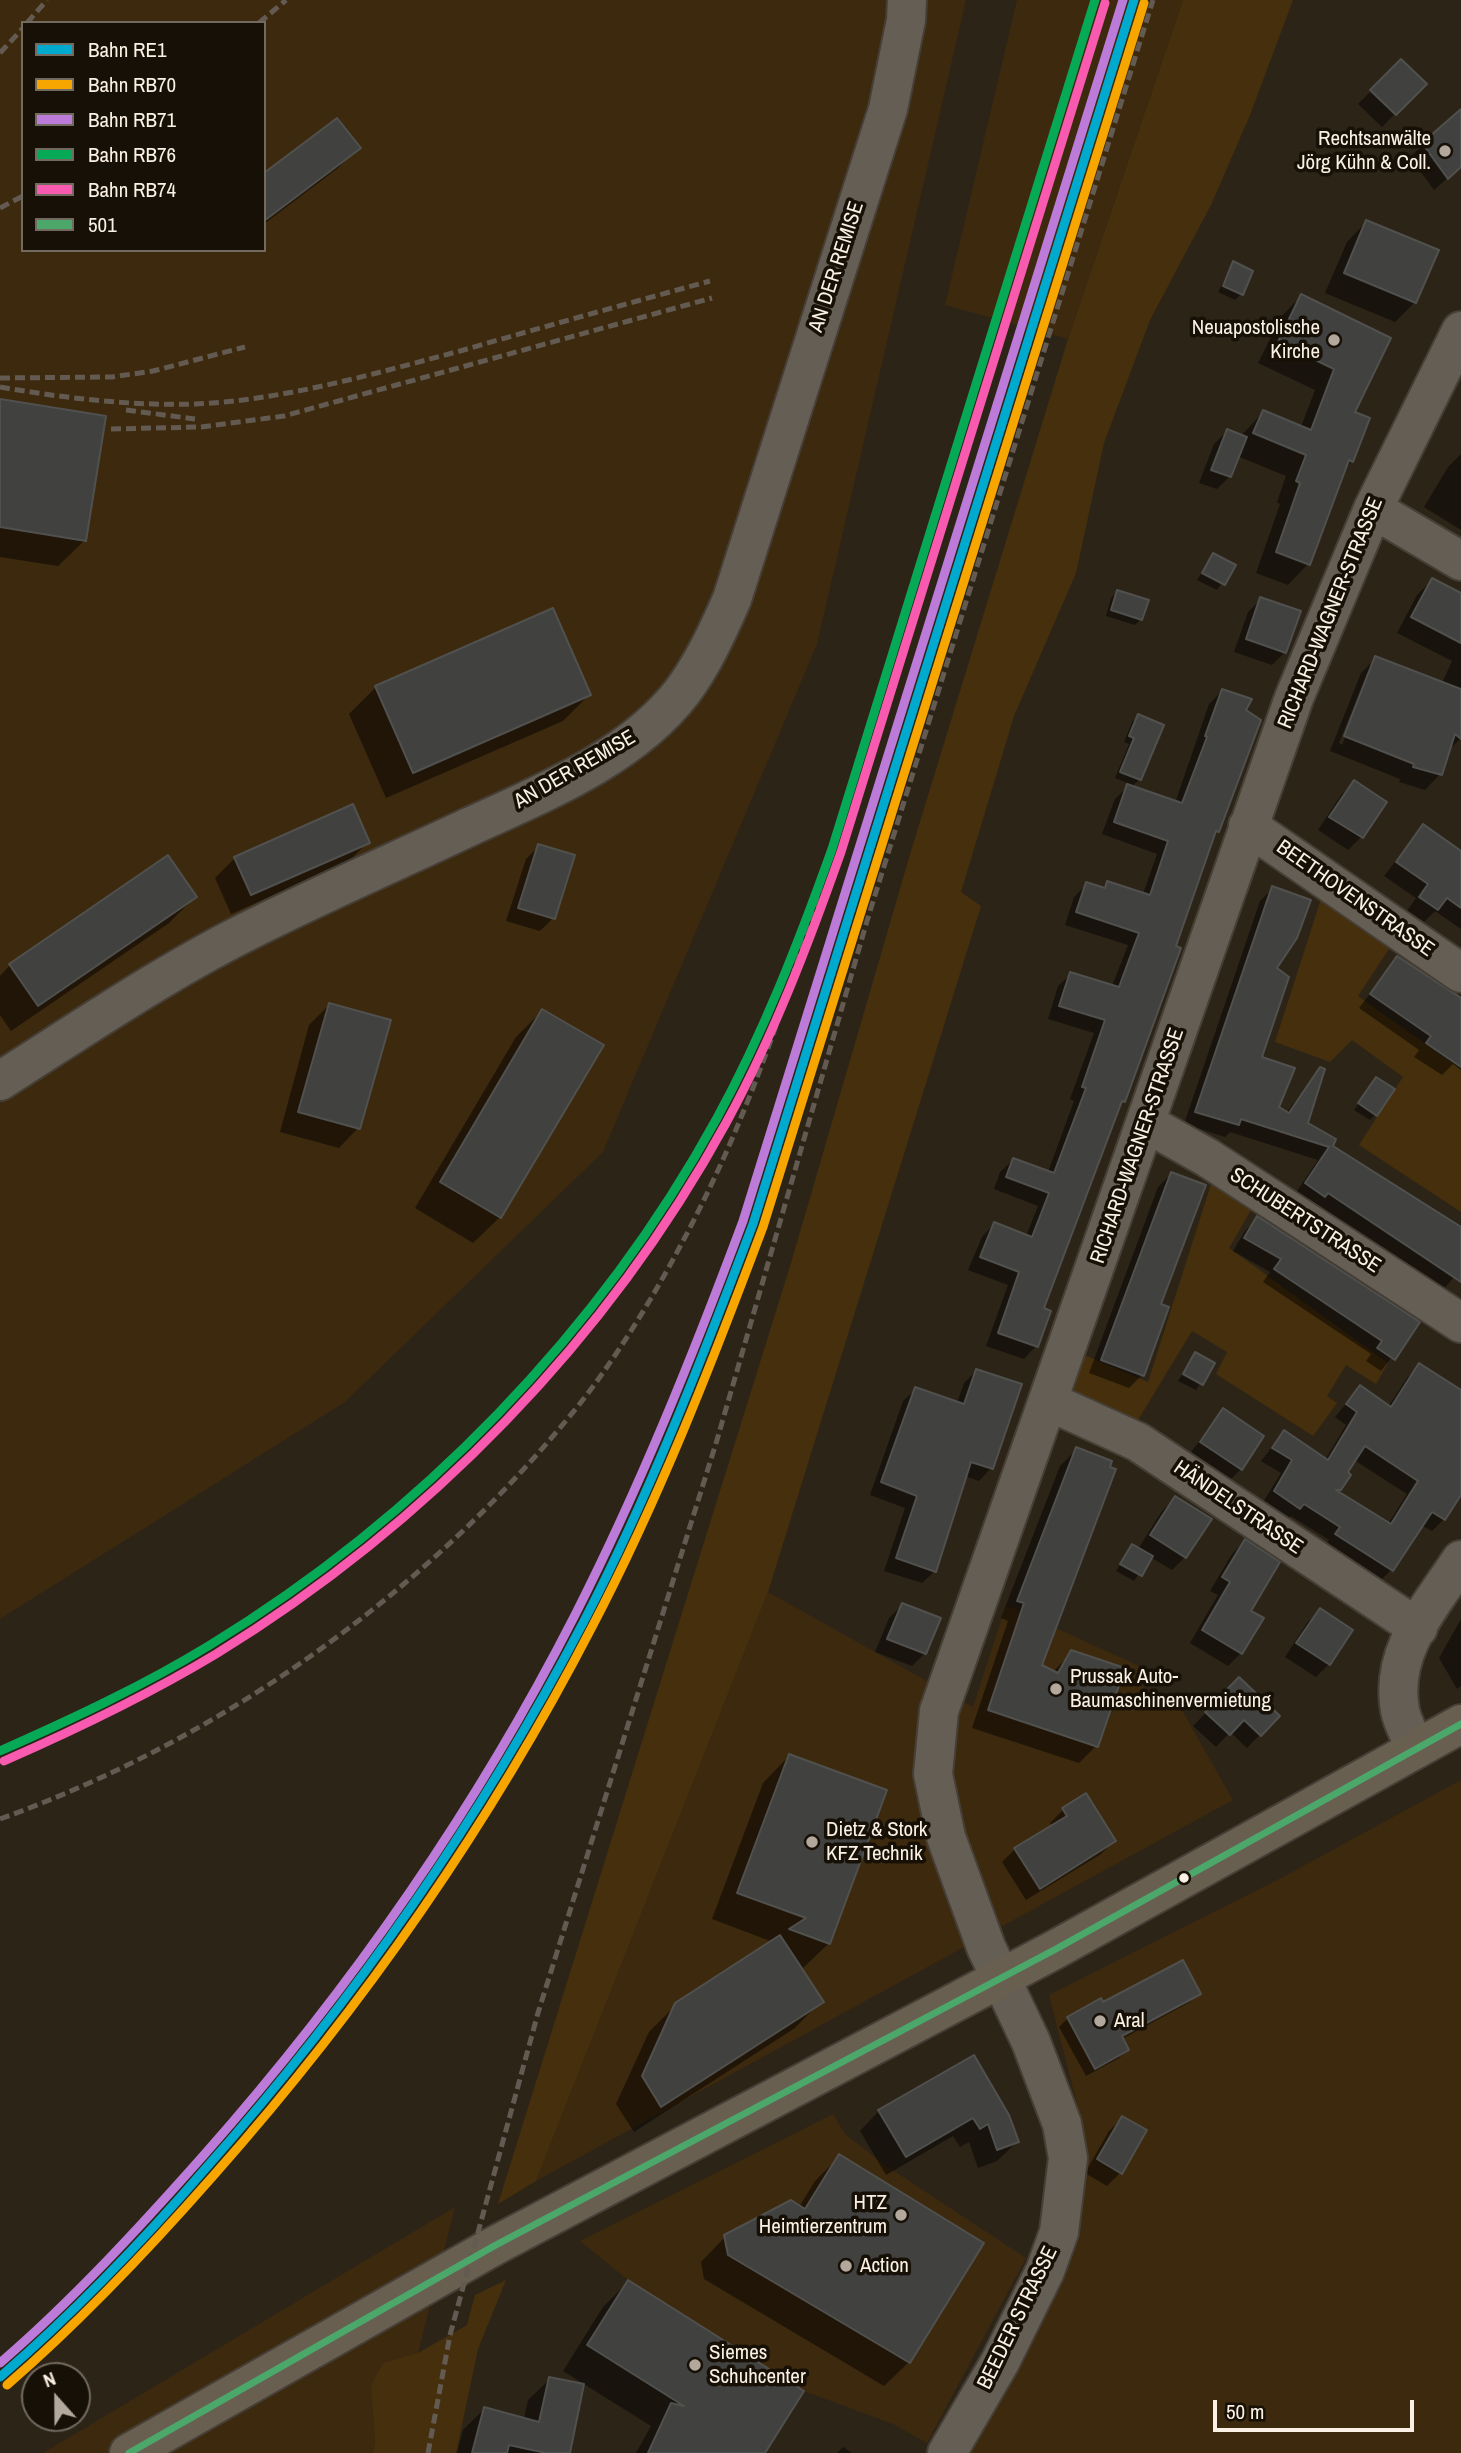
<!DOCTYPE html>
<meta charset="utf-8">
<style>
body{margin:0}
#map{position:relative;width:1461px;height:2453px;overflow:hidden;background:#2d2418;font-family:"Archivo Narrow",sans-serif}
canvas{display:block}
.legend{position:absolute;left:21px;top:21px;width:245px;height:231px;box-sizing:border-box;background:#171007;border:2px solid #726a5f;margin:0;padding:9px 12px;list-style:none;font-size:21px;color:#faf0e3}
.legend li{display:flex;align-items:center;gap:14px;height:35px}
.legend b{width:35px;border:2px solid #726a5f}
.north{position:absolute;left:21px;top:2362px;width:70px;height:70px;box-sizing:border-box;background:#171007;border:2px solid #726a5f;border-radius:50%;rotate:339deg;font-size:19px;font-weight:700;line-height:28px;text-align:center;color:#faf0e3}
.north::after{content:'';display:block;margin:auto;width:24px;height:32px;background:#b2a99c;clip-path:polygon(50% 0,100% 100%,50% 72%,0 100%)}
.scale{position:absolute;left:1213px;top:2400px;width:201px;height:32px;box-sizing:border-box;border:4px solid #faf0e3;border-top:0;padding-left:9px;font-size:21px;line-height:24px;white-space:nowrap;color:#faf0e3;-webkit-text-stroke:5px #171007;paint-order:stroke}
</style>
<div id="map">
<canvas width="1461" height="2453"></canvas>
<ul class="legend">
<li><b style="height:9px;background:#00a9ce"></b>Bahn RE1</li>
<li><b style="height:9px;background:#f7a600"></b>Bahn RB70</li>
<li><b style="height:9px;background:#bd7bd9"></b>Bahn RB71</li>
<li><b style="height:9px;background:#06aa56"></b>Bahn RB76</li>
<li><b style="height:9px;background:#f75aaf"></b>Bahn RB74</li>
<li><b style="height:9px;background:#4ca76a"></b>501</li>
</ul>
<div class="north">N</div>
<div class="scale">50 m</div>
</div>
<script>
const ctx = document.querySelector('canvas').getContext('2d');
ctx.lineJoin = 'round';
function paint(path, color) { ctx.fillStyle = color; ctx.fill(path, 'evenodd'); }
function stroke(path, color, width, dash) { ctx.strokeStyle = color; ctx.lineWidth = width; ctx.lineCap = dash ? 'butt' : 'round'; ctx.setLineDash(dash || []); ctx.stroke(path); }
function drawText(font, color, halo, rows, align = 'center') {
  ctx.font = font + ' "Archivo Narrow",sans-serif'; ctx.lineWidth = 7; ctx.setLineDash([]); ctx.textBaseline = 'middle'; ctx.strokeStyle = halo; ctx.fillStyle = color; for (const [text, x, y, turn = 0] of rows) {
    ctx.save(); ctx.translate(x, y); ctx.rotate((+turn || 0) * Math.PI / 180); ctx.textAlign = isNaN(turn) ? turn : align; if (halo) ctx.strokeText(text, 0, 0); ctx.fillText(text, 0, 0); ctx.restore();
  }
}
paint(new Path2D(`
 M0,0h966l-149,644 -214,508 -258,250 -345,217zM23,23h241v227h-241z
 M1017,0h166l-115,339 -123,-34z
 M768,1592l205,115 33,-102 135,62 -3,17 45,28 50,88 -697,381z
 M1461,1780v673h-507l129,-290 -6,-59 -28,-109 234,-118z
 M833,2114l12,20 40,31 141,93 -99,185 -34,-19 -89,-33 -176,-111 -48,-39z
 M455,2207l-37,146 -34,10 -13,22 4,57 -2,11h-330z`), '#3c290e');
paint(new Path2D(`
 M1183,0h110l-43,115 -39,90 -61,115 -46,123 -28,130 -62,143 -53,176 20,14 -213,686 -232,589 -38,23 293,-941 120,-412 157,-512z
 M1321,899l70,47 -33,50 103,73v143l-102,-67 44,-68 -51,-37 -22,22 -55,-20z
 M1213,1178l41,27 -25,43 159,115 -12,21 -30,-19 -19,31 10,7 -24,33 -97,-62 11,-22 -35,-21 -57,94 -68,-32 15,-39 66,28z
 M506,2280l-28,69 -22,104h-83l2,-11 -4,-57 12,-22 35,-10 49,-28 8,-30z`), '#462f0d');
paint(new Path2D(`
 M1401,61l23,23 -42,43 -24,-23z
 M1461,111v55l-27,24 -24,-33z
 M358,148l-20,20 -74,56v-49z
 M1366,222l49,80 -20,20 -70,-29 22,-51z
 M1234,263l7,31 -6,6 -17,-8z
 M1301,296l88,43 -37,74v48l-7,7 -37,96 -20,21 -32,-12 24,-69 -3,-2 9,-26 -49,-20 -7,20 -13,13 -18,-6 15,-39 13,-13 14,5 22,-24 38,15 14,-37 -57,-27 23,-46z
 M0,401l85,139 -27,26 -58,-9z
 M1461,454v76l-37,-23 24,-40z
 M1213,555l17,16 -13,19 -20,-10z
 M1432,580l29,15v143l-14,14 -7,22 -15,16 -26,-8 1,-3 -70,-28 31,-78 15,-15 66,25 10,-22 -55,-28 20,-38zM1367,673h3l-28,72 -3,-2z
 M1117,592l24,27 -6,6 -29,-9 5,-18z
 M1261,599l24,53 -13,13 -38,-13 14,-40z
 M376,687l213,8 -26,26 -177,77 -37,-84z
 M1222,691l22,20 -27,120 -5,5 -170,473 -6,37 -12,13 -38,-13 22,-61 -40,-15 14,-33 12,-13 32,12 12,-30 -44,-17 6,-17 13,-12 35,12 26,-71 -4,-2 24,-66 -46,-14 10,-33 13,-12 41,12 16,-41 -63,-20 9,-28 13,-13 14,5 7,-6 35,11 14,-40 -55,-20 13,-35 15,-15 -15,-6 14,-34 -5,-2 8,-20 6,-6 2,63 -9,8 44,16 34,-99z
 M1354,782l31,20 -24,35 -13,13 -30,-20 23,-35z
 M1423,826l38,27v76l-26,-18 -11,11 -17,-11 9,-13 -32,-22z
 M368,842l-20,20 -117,52 -16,-36 20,-20z
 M539,846l14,72 -13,13 -34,-10 20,-62z
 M1273,888l1,81 -14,89 16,50 10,5 35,-44 -15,55 25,23 130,83v39l-19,22 -127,-86 -4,4 -18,-12 25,-37 -88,-28 -5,5 -41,-13 76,-223z
 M195,897l-26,26 -158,108 -11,-16v-39l10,-11z
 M1398,958l63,44v68l-8,-6 -11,11 -28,-18 5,-7 -60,-42z
 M329,1005l29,123 -19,20 -59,-16 29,-107z
 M542,1011l-42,206 -27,26 -58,-35 101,-171z
 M1376,1079v35l-6,6 -16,-10z
 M1171,1174l-12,131 -17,70 -13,13 -40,-15 69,-186z
 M1257,1219l161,104 -37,48 -15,-10 5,-7 -108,-72 7,-10 -37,-21 12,-20z
 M1195,1354l18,10 -17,26 -18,-9z
 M1419,1366l42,27v98l-17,28 -12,12 -11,-6 -30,45 -12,12 -55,-35 5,-7 -38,-24 -5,4 -24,-16 19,-31 -20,-12 23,-29 41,28 21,-35 -11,-8 25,-30 28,20 19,-29zM1354,1460l53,34 -19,30 -50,-34z
 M976,1371l15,97 -12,13 -14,-5 -30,95 -13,12 -38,-12 21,-63 -35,-13 33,-94 13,-12 41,14 7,-20z
 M1223,1410l39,26 -21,33 -13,13 -40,-26z
 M1077,1449l-38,217 14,6 19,-20 24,94 -17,17 -107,-35 36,-107 -7,-3 59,-152z
 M1175,1498l10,59 -13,13 -22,-13 -16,24 -18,-10 16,-25 6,3 24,-38z
 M1245,1541l4,70 -8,42 -13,13 -38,-23 28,-48 -8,-4 22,-37z
 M902,1605l23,48 -13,13 -37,-14 14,-34z
 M1320,1610l31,20 -22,34 -13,13 -31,-20 22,-34z
 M1461,1619v67l-4,3 -18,-31z
 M1239,1679l39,37 -31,32 -17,-16 -14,15 -23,-21z
 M789,1756l40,187 -28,27 20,31 -26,27 -161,104 -18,-28 33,-72 27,-27 97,-63 -61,-23 51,-136z
 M1063,1810l51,31 -13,13 -75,46 -24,-38 13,-13 38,-22 -3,-4z
 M1199,1993l-9,9 -68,37 5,11 -8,8 -33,18 -27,-49 9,-9 35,-13z
 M973,2057l44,85 -20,19 -19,7 -9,-26 -9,5 -7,-11 -67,39 -26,-44 19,-20z
 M1122,2118l-2,55 -13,13 -22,-13 24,-42z
 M840,2156l69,206 -25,24 -180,-107 -3,-17 24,-25 74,-30 16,-26z
 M628,2282l135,171h-127l15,-27 -88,-55 40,-64z
 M550,2379l18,74h-111l6,-23 21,-21 40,10 4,-19z
 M843,2447l9,6h-15z`), '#0007');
const building = new Path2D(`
 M1401,59l26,25 -31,31 -26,-25z
 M1461,109v58l-13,12 -26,-36z
 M337,118l24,30 -97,73v-48z
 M1366,220l73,30 -23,53 -72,-30z
 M1233,261l20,10 -10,24 -20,-9z
 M1301,294l90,44 -36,74 15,6 -17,44 -4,-2 -39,105 -34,-13 24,-69 -4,-2 10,-26 -53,-22 10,-23 48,20 23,-61 -56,-27z
 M0,399l106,17 -20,125 -86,-14z
 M1227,429l20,8 -16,40 -20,-7z
 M1213,553l23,12 -11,20 -23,-12z
 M1432,578l29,15v50l-50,-26z
 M1117,590l32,10 -7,20 -31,-10z
 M1260,597l41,14 -15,42 -40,-14z
 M553,608l38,87 -178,78 -38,-87z
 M1375,656l86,33v50l-6,-5 -13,41 -29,-8 1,-3 -70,-28z
 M1222,689l30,10 -6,11 15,10 -42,112 -3,-1 -40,115 5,2 -56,154 -3,-1 -78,207 7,3 -13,36 -40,-14 21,-61 -39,-15 14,-35 38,15 17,-44 -43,-16 7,-19 41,15 32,-85 -4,-1 23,-67 -46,-14 11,-34 49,15 20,-54 -63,-21 10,-30 19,6 2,-7 43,14 18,-54 -54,-19 13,-38 55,19 25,-66 -2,-1z
 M1138,714l26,11 -23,55 -21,-8 14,-34 -5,-2z
 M1354,780l33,22 -24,36 -34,-21z
 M353,804l17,39 -119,52 -17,-38z
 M1423,824l38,27v57l-14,-10 -9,12 -19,-13 9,-13 -32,-22z
 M538,844l37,11 -20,64 -37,-11z
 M168,855l29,42 -159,109 -29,-42z
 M1272,886l39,14 -14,38 -20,30 12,9 -27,80 33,11 -16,39 10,6 31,-46 5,2 -17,54 28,16 -3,7 128,81v55l-133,-89 -3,4 -20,-14 24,-36 -88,-28 -2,6 -44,-13z
 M1397,956l64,42v69l-35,-24 5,-7 -61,-42z
 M329,1003l62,17 -31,109 -62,-17z
 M542,1009l62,36 -103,173 -61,-36z
 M1376,1077l19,12 -18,27 -19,-13z
 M1171,1172l35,13 -45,119 8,3 -25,69 -43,-16z
 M1257,1216l163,106 -25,38 -18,-12 5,-7 -108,-72 7,-10 -37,-21z
 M1195,1352l20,11 -12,22 -20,-11z
 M1419,1363l42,27v105l-16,25 -13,-8 -39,59 -58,-37 5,-7 -36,-23 -4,5 -26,-18 18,-31 -20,-12 12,-18 44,30 29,-48 -11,-8 14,-19 31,22zM1365,1446l53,35 -27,43 -55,-34h5l10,-15 -3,-3z
 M976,1369l46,15 -29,85 -22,-7 -35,110 -40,-14 21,-62 -36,-14 34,-95 49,17z
 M1223,1408l41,28 -22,34 -42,-28z
 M1076,1447l36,14 -2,6 6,2 -74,196 16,8 13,-23 54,18 -27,79 -110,-37 36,-107 -7,-2z
 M1175,1496l37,23 -26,39 -36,-23z
 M1245,1539l35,23 -29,49 13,7 -22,36 -40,-24 28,-48 -8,-5z
 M1132,1544l21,12 -11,20 -22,-12z
 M902,1603l39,15 -15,36 -39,-15z
 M1320,1608l33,22 -23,35 -34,-22z
 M1239,1677l41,39 -19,20 -17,-16 -14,15 -25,-23z
 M789,1754l98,36 -57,154 -41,-15 17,-11 -69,-25z
 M1086,1793l30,48 -76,48 -26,-41 53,-32 -5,-8z
 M780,1935l44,67 -163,105 -19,-31 33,-73z
 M1183,1960l18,34 -79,42 7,14 -34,19 -28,-52 34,-19 2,4z
 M974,2055l35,60 10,27 -22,8 -9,-26 -8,5 -7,-11 -67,39 -28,-47z
 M1122,2116l25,14 -25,44 -25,-15z
 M839,2154l145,89 -74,120 -182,-108 -4,-20 67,-35 14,9z
 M628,2280l176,111 -39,62h-117l23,-50 13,3 -97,-61z
 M549,2377l35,7 -14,69h-24l-37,-8 -2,8h-35l12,-46 55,15z`);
paint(building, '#41413f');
stroke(building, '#50514e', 2);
const minor = new Path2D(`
 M1373,509l88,52
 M1248,826l213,147
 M0,1081c85,-54 168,-111 258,-155 70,-35 141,-66 211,-99 74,-34 162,-69 213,-135 21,-28 36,-61 50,-93l156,-490 18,-89 1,-20
 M1146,1123l62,35 253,165
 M1050,1402l88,40 280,186
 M1416,1749c-5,-12 -14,-26 -16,-39 -11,-59 31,-104 61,-150
 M947,2453l53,-91 45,-91 14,-39 9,-74 -6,-34 -31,-82 -45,-95 -40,-110 -13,-63 6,-63 355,-1013 79,-189 88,-178`);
const major = new Path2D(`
 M129,2453l365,-207 562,-297 405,-225`);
stroke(minor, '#463f36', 42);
stroke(major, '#463f36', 42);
stroke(minor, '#655e54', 38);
stroke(major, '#685f51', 38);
stroke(new Path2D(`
 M27,23l20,-23
 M259,23l27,-23
 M0,53l23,-25
 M0,208l23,-12
 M0,378l112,-1 41,-6 92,-24
 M0,387c64,11 130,19 195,17 90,-4 178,-30 265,-53 83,-24 166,-47 250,-70
 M126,410l69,9
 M111,429l90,-2 83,-11 428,-118
 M0,1819c223,-80 430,-229 578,-413 63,-79 126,-197 164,-291 43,-103 73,-211 105,-318
 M428,2453l22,-118 88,-322 179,-573 150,-519 286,-921`), '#635b52', 5, [10, 5]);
stroke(new Path2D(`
 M129,2453l365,-207 562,-297 405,-225`), '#4ca76a', 7);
stroke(new Path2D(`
 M0,2377c74,-64 142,-135 206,-209 148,-167 274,-348 377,-545 67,-129 119,-264 170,-399l381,-1224`), '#00a9ce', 9);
stroke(new Path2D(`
 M7,2385c74,-64 142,-136 207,-210 148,-167 275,-349 378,-548 67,-128 120,-264 171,-400l381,-1224`), '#f7a600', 9);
stroke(new Path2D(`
 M0,2363c73,-63 139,-135 203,-207 146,-165 272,-345 372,-541 65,-128 118,-260 168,-394l380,-1221`), '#bd7bd9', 9);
stroke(new Path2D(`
 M0,1751c72,-32 143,-65 210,-106 208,-127 390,-313 507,-527 47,-86 82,-177 115,-269l263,-849`), '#06aa56', 9);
stroke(new Path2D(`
 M4,1761c73,-32 144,-66 212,-107 210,-129 392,-315 510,-531 47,-86 82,-178 115,-271l264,-849`), '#f75aaf', 9);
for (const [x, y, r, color] of [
 [1445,151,7,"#b2a99c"],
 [1334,340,7,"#b2a99c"],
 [1056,1689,7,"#b2a99c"],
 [812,1842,7,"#b2a99c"],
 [1184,1878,6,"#faf0e3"],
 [1100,2021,7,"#b2a99c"],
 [901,2215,7,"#b2a99c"],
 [846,2266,7,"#b2a99c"],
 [695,2365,7,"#b2a99c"]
]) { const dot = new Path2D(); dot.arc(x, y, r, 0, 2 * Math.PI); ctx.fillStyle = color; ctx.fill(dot); stroke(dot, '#171007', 2.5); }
drawText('21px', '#faf0e3', '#171007', [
 ["Rechtsanwälte",1431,139,"right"],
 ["Jörg Kühn & Coll.",1431,163,"right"],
 ["Neuapostolische",1320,328,"right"],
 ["Kirche",1320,352,"right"],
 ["Prussak Auto-",1070,1677],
 ["Baumaschinenvermietung",1070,1701],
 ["Dietz & Stork",826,1830],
 ["KFZ Technik",826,1854],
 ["Aral",1114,2021],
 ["HTZ",887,2203,"right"],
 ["Heimtierzentrum",887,2227,"right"],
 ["Action",860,2266],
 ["Siemes",709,2353],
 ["Schuhcenter",709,2377]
], 'left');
drawText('21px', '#faf0e3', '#171007', [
 ["AN DER REMISE",837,267,-72],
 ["RICHARD-WAGNER-STRASSE",1331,613,-68],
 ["AN DER REMISE",575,770,-30],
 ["BEETHOVENSTRASSE",1355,899,35],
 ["RICHARD-WAGNER-STRASSE",1138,1146,-71],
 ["SCHUBERTSTRASSE",1305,1221,33],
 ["HÄNDELSTRASSE",1238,1508,34],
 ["BEEDER STRASSE",1018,2318,-64]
]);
</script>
